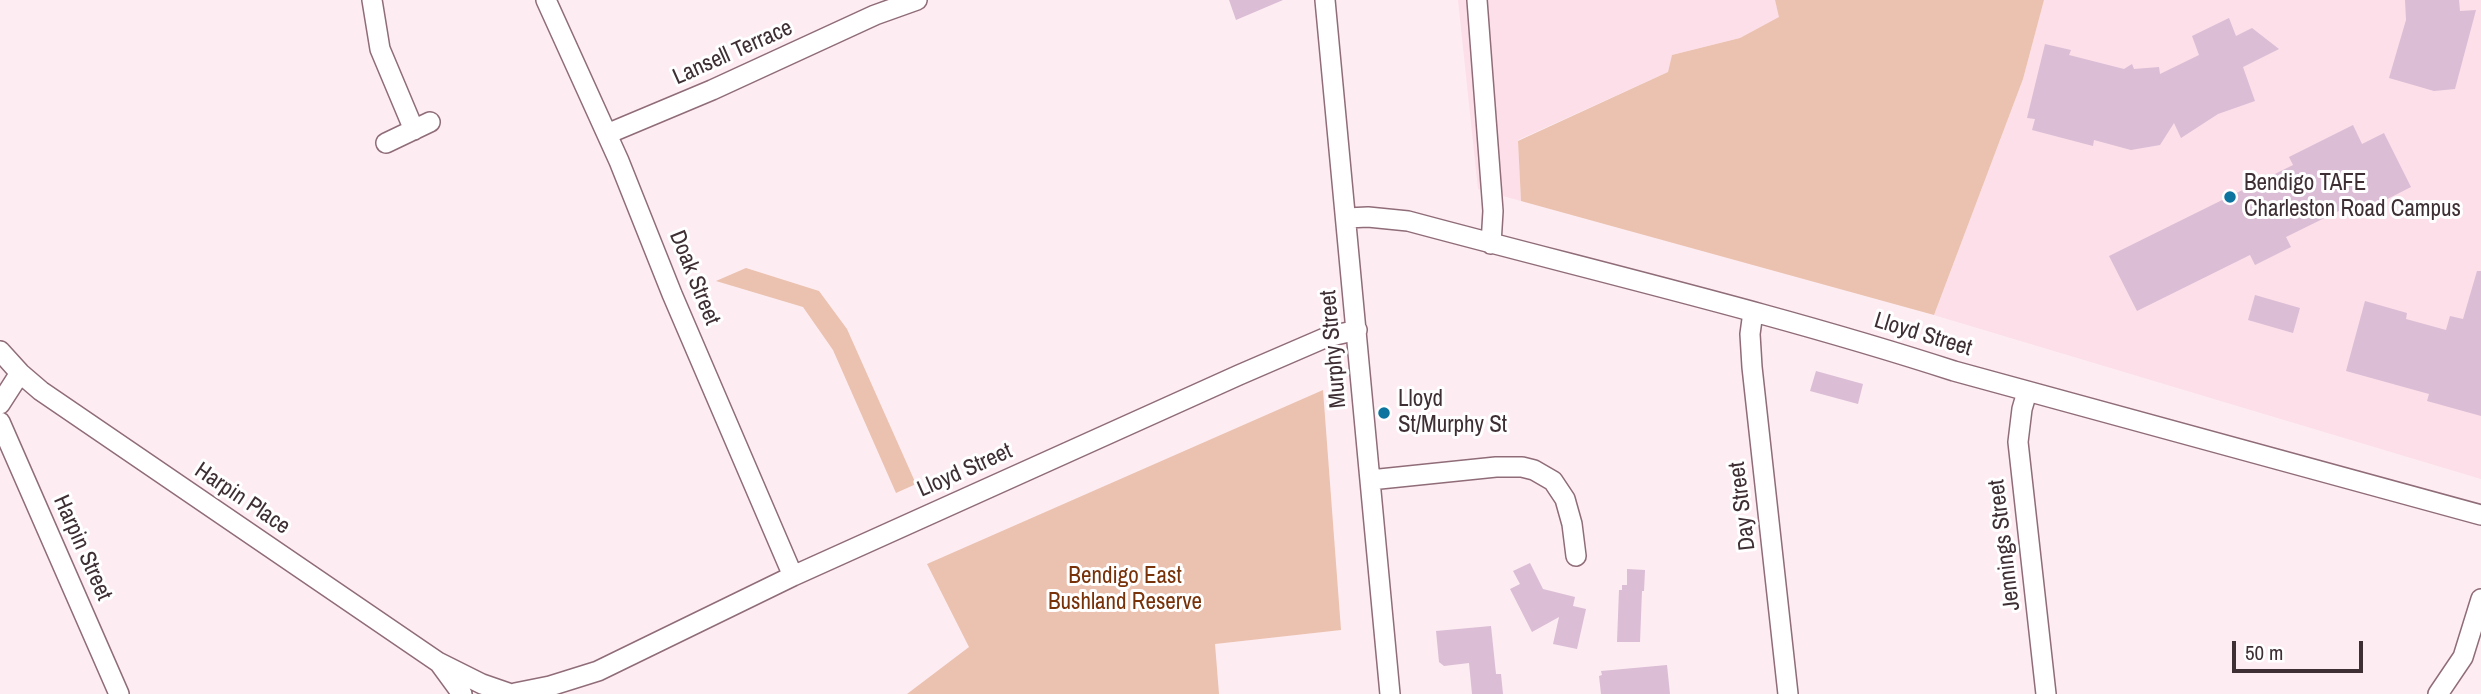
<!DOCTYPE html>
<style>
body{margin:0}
#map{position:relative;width:2481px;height:694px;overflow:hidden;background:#fdecf1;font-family:"Archivo Narrow",sans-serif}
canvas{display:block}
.scale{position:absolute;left:2232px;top:641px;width:131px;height:32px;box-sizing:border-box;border:4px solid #3e2f34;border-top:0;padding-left:9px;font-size:21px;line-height:24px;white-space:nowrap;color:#3e2f34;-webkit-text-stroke:5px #fff;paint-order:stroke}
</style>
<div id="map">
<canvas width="2481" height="694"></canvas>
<div class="scale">50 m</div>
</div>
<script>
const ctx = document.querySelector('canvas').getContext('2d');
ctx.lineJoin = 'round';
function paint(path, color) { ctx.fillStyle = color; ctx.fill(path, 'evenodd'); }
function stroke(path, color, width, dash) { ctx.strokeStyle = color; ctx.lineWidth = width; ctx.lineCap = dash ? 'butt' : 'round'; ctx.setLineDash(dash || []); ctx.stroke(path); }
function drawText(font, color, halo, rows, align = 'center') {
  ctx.font = font + ' "Archivo Narrow",sans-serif'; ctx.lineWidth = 6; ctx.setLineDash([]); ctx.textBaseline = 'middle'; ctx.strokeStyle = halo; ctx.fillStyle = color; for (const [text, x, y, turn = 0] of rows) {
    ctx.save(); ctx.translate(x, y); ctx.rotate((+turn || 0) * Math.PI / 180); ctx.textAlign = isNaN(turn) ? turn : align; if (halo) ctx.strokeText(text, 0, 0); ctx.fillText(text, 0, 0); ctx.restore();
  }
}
paint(new Path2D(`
 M1458,0h317l5,17 -40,21 -68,17 -4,17 -150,68 3,61 -43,-12z
 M2044,0h437v479l-547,-164 89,-236z`), '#fcdfe8');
paint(new Path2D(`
 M1775,0h269l-21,79 -89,236 -413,-114 -3,-60 150,-69 4,-17 68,-17 39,-21z
 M746,268l73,23 28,38 69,155 -20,9 -63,-143 -30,-43 -87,-26z
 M1323,390l18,240 -126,14 4,50h-312l62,-47 -42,-83z`), '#ebc1af');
paint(new Path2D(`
 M1229,0h54l-47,20z
 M2405,0h54l1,11 16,-1 -21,79 -21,2 -45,-13 17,-58z
 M2229,18l7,18 16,-8 27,21 -36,18 12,34 -37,13 -37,24 -7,-15 -14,22 -29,5 -37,-10 -1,6 -61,-16 3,-11 -8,-1 18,-74 26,6 -2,5 55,14 8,-5 2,5 25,-2 1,7 39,-19 -7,-19z
 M2353,125l9,19 22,-11 27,54 -49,25 -5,-10 -71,35 5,10 -36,18 -5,-10 -113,56 -28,-55 184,-91 -4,-8z
 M2477,271h4v145l-54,-15 2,-7 -83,-23 19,-70 42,12 -1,6 40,11 4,-14 13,3z
 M2255,295l45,13 -7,25 -45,-13z
 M1816,371l47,13 -5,20 -48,-13z
 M1530,563l13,26 32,8 -2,9 13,3 -9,40 -24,-5 6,-27 -27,15 -22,-43 10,-5 -7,-13z
 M1627,569l18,1 -1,21h-2l-2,51h-23l2,-52h3v-5h5z
 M1491,626l5,48h5l2,20h-31l-3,-31 -25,3 -5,-4 -3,-31z
 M1667,665l3,29h-69l-2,-18 3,-1 -1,-4z`), '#dbbdd6');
const minor = new Path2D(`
 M372,0l8,49 34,81
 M546,0l73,161 53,133 121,282
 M1325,0l65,694
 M1477,0l16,211 -2,33
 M607,134l105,-44 163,-75 42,-15
 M386,143l44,-21
 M1347,218l21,-1 40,4c182,49 367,92 546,150l527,144
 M1753,312l-3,22 2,33 36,327
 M0,351l20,22 21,18 397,271 44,22 26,9
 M2027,392l-5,17 -4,33 28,252
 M0,404l20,-31
 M0,422l119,272
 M1370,480l126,-13h26l12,3 19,11 12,18 7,25 4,32
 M440,664l22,30
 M515,693l35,-7 48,-15 195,-95 446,-201 88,-38 30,-7
 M2438,694l25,-37 18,-58`);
stroke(minor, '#8f6c78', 22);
stroke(minor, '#fff', 19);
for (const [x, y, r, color] of [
 [2230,197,7,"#0d739f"],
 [1384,413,7,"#0d739f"]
]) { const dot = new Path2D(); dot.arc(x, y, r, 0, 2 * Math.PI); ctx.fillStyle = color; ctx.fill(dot); stroke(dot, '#fff', 2.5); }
drawText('23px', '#3e2f34', '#fff', [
 ["Lansell Terrace",733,53,-24],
 ["Doak Street",694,278,68],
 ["Lloyd Street",1923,335,17],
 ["Murphy Street",1334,349,-95],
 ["Lloyd Street",965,471,-24],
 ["Harpin Place",242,499,34],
 ["Day Street",1743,506,-97],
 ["Jennings Street",2005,545,-97],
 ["Harpin Street",82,548,66]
]);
drawText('23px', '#3e2f34', '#fff', [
 ["Bendigo TAFE",2244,184],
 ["Charleston Road Campus",2244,210],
 ["Lloyd",1398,400],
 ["St/Murphy St",1398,426]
], 'left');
drawText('23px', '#783209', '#fff', [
 ["Bendigo East",1125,577],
 ["Bushland Reserve",1125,603]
]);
</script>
